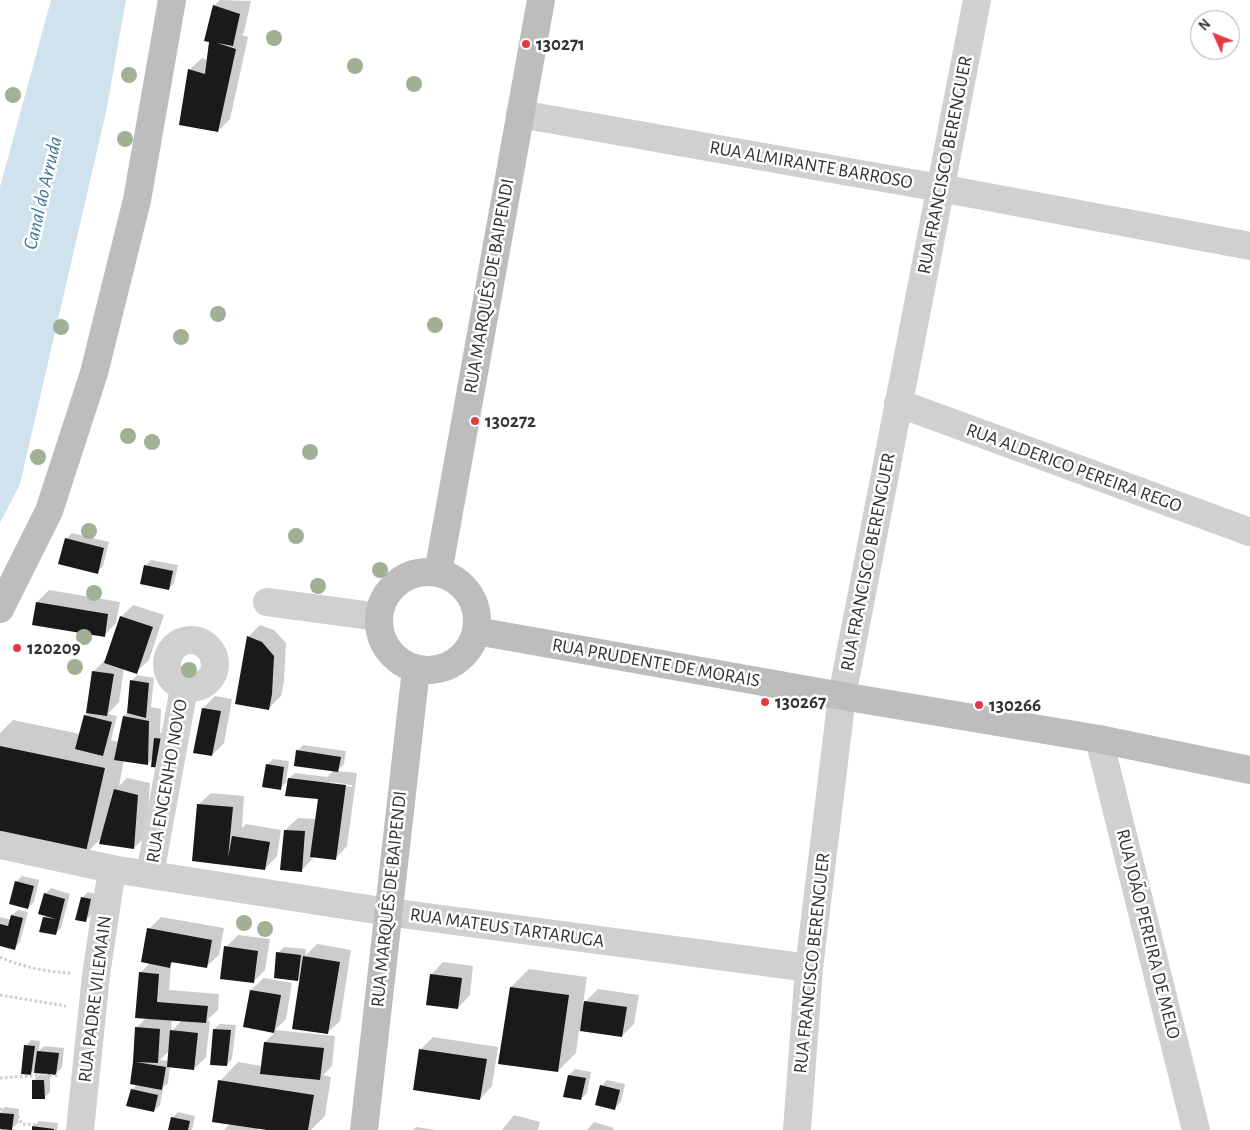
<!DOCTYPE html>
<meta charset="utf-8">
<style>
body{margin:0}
#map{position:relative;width:1250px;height:1130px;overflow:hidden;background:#fff;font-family:"Alegreya Sans",sans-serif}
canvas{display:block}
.north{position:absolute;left:1190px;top:10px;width:50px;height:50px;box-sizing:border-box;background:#fff;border:1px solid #adadad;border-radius:50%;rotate:314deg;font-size:14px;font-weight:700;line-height:20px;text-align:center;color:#333}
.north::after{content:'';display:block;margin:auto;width:18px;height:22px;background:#e63946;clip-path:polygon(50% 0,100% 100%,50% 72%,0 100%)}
</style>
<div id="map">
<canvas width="1250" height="1130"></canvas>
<div class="north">N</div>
</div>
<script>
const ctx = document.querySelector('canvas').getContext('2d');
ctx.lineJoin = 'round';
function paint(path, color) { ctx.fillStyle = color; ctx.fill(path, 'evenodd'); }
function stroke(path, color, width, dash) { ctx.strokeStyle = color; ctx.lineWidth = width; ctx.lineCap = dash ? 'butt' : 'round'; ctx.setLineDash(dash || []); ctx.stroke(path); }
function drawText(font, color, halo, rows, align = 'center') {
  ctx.font = font + ' "Alegreya Sans",sans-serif'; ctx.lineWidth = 5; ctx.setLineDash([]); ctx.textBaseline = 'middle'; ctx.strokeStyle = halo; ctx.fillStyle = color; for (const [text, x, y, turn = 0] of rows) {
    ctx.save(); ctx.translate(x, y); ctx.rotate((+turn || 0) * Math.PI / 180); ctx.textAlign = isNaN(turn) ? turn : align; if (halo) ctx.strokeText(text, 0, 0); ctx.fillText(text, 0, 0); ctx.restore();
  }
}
paint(new Path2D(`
 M51,0h75l-20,112 -86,372 -20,39v-336z`), '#cfe2ee');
paint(new Path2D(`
 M220,0l31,1 -7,31 -2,3 6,2 -18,82 -12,12 -29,-61 13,-12 6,2 6,-54z
 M72,533l37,9 -6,24 -6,6 -31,-33z
 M151,560l27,5 -4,18 -5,6 -24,-23z
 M49,590l71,12 -4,21 -12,13 -67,-34z
 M133,605l31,10 -15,45 -13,12 -12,-4 -5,34 -11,12 9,2 -6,24 8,2 5,-26 4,-4 4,-32 5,-5 17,3 -3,29 10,2 -1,24 12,1 -24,30 -24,-4 -5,26 8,-8 23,5 -4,53 -12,12 -32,-11 -17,18 -85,-18v-104l13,-13 67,14 5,-19 4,-3 5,-41 12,-12 15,-42z
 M260,625l14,5 12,13 -2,38 -3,15 -12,12 -21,-71z
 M215,696l17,3 -8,44 -12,12 -9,-47z
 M303,745l43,6 -2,13 -7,7 20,2 -10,73 -12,13 -21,-3 -1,2 -12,13 -16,-41 13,-12 18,1 3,-23 -30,-16 -9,8 -13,-23 6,-6 16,2 -3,20 9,-8 32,4 7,-7 -37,-19zM330,782l22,3v2l-22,-3z
 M211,793l33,3 -2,32 4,-4 35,6 -4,26 -12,13 -72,-9 5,-55z
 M22,876l17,4 -5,22 -6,6 -12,-26z
 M51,888l19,6 -9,34 -6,6 -11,-16 2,-3 -1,-21z
 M88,892l8,2 -5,21 -6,6 -3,-23z
 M18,910l10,2 -8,30 -5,6 -15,-4v-27l11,3 1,-5z
 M161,917l63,11 -5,27 -13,12 -32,-6 -3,4 -2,25 50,4 -1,16 -11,10 3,1 -4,36 -12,12 -24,-3 -2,17 -7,6 2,1 -3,15 -6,6 -22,-21 5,-6 -2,-23 1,-33 10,-10 -6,-45 10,-10 -1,-34zM172,1019l10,1 -11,12zM170,1050l-2,11 -8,-1z
 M238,935l32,4 -5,31 -12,12 -27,-35z
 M317,944l34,6 -11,71 -14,13 -24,-58 -4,4 -20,-27 6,-6 22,2 -1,7z
 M443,962l30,4 -3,29 -12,13 -27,-33z
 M529,969l58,8 -4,27 15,-15 41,6 -5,29 -12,12 -43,-6 -3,23 -18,18 -47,-84z
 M264,978l28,5 -6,36 -11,11 60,6 -3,30 -9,9 8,2 -6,39 -14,14h-36l-17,-3v3h-34l7,-7 -11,-42 18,-19 24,4 3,-24 10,-10 -30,-6 6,-36z
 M220,1024l16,1 -4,34 -5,6 -13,-36z
 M433,1037l65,10 -6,39 -12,13 -59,-50z
 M31,1040l9,1 -1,10 5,-5 20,2 -2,20 -6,5h-6v19l-6,6 -11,-17 6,-6h9v-2l-12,-5 -5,5 -5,-27z
 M575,1069l16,3 -4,21 -6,6 -12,-24z
 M607,1080l18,4 -4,18 -6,6 -14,-22z
 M5,1107l14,2 -1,14 -7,6 5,1h-16l2,-2 -2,-1v-14z
 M178,1112l17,4 -3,14h-23l3,-12z
 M514,1115l26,7 -2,8h-36z
 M39,1121l19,2 -1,7h-24v-3z
 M594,1122l20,6 -1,2h-26z
 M416,1127l20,3h-23z`), '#0003');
paint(new Path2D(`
 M213,5l27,9 -7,32 -16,-3 19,6 -18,83 -39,-7 9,-56 17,5 4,-32 -5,-1z
 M65,538l39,10 -6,26 -40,-10z
 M144,565l29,6 -4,19 -29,-6z
 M36,602l72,12 -3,23 -73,-12z
 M120,616l33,11 -16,47 -33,-11z
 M247,636l15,6 12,14 -2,38 -3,16 -34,-6z
 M92,671l22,3 -7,42 -21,-3z
 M130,680l19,3 -3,35 -19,-5z
 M202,708l19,3 -9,45 -19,-3z
 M84,715l28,7 -9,34 -28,-7z
 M123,716l26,5 -1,44 -34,-5z
 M154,738l12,1 -2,29 -13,-1z
 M0,746l105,22 -20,88 -85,-18z
 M296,750l45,7 -3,15 -44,-6z
 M266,764l18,3 -3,23 -19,-3z
 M288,778l58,7 -10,75 -26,-3 8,-58 -33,-3z
 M114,789l24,6 -4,54 -35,-5z
 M197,804l36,3 -5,51 4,-22 38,6 -5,28 -73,-9z
 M284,830l21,1 -3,41 -22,-2z
 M15,881l19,5 -6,23 -19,-5z
 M44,893l21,6 -9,36 -17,-3 4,-15 13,2 -18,-5z
 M81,897l10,2 -5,23 -11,-2z
 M11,915l12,3 -8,32 -15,-4v-22l8,2z
 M147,928l65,12 -5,28 -36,-6 -1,6 -29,-6z
 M224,946l34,5 -4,32 -34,-4z
 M276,952l25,3 -3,26 -24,-3z
 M303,956l37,6 -12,72 -36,-5z
 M139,972l20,2 -2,28 51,4 -2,17 -71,-5z
 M430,974l32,4 -4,31 -32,-4z
 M510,987l59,8 -11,77 -60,-8z
 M250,990l31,5 -7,38 -31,-6z
 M584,1001l43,6 -5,30 -42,-6z
 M135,1027l25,2 -2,34 -22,-1 30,5 -4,23 -32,-6 3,-22z
 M213,1029l18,1 -4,36 -17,-1z
 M170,1030l28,3 -4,37 -27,-3z
 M264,1042l60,6 -4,32 -60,-6z
 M24,1045l11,1 -4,29 -10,-1z
 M419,1049l68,10 -7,41 -67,-10z
 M37,1051l22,2 -3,22 -22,-2z
 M568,1075l18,3 -5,22 -18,-3z
 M32,1080h12l1,19h-13z
 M218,1080l96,15 -6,35h-41l-55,-8z
 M600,1085l20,5 -5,20 -20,-5z
 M131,1089l27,6 -4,17 -28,-6z
 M0,1113l14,1 -2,16 -12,-1z
 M171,1117l19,4 -2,9h-20z
 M32,1126l22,3v1h-22z`), '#1a1a1a');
stroke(new Path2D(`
 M0,957c22,10 47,15 70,16
 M0,995l66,11
 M0,1078l45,-3 13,1
 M0,1109l16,4 6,11 32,2`), '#cdcdcd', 3, [2.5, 2.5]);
stroke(new Path2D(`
 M520,114l420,74 310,58
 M898,403l352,129
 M267,602l112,15
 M167 664a24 24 0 1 1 48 0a24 24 0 1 1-48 0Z
 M1099,739l97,391
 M0,845l112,24 276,43 421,56
 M150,874l34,-186
 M80,1130l16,-155 16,-106
 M797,1130l12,-162 33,-272 135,-696`), '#d0d0d0', 28);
stroke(new Path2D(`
 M379 621a49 49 0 1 1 98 0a49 49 0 1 1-98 0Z
 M438,573l103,-573
 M0,609l49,-98 45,-138 43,-173 35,-200
 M476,631l366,65 257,43 151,31
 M364,1130l52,-461`), '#bdbdbd', 28);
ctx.fillStyle = '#a2b095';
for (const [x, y] of [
 [274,38],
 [355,66],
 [129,75],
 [414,84],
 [13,95],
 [125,139],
 [218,314],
 [435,325],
 [61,327],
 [181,337],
 [128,436],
 [152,442],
 [310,452],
 [38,457],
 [89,531],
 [296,536],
 [380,570],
 [318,586],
 [94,593],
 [84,637],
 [75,667],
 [189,670],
 [244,923],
 [265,929]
]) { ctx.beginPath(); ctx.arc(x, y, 8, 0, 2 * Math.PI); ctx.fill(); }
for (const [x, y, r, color] of [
 [526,44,5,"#e63946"],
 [475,421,5,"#e63946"],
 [17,648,5,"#e63946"],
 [765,702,5,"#e63946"],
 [979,705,5,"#e63946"]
]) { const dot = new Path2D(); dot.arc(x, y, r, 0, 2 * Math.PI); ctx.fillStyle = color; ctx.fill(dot); stroke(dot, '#fff', 2); }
drawText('bold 19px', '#333', '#fff', [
 ["130271",536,44],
 ["130272",485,421],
 ["120209",27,648],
 ["130267",775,702],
 ["130266",989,705]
], 'left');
drawText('19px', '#333', '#fff', [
 ["RUA ALMIRANTE BARROSO",811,165,10],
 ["RUA FRANCISCO BERENGUER",945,165,-79],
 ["RUA MARQUÊS DE BAIPENDI",489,286,-80],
 ["RUA ALDERICO PEREIRA REGO",1074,468,20],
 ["RUA FRANCISCO BERENGUER",868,562,-79],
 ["RUA PRUDENTE DE MORAIS",656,663,10],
 ["RUA ENGENHO NOVO",167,781,-80],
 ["RUA MARQUÊS DE BAIPENDI",389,899,-84],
 ["RUA MATEUS TARTARUGA",507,928,8],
 ["RUA JOÃO PEREIRA DE MELO",1148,934,76],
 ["RUA FRANCISCO BERENGUER",812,963,-84],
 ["RUA PADRE VILEMAIN",95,999,-83]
]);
drawText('italic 20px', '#3f7597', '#fff', [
 ["Canal do Arruda",43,193,-77]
]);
</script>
